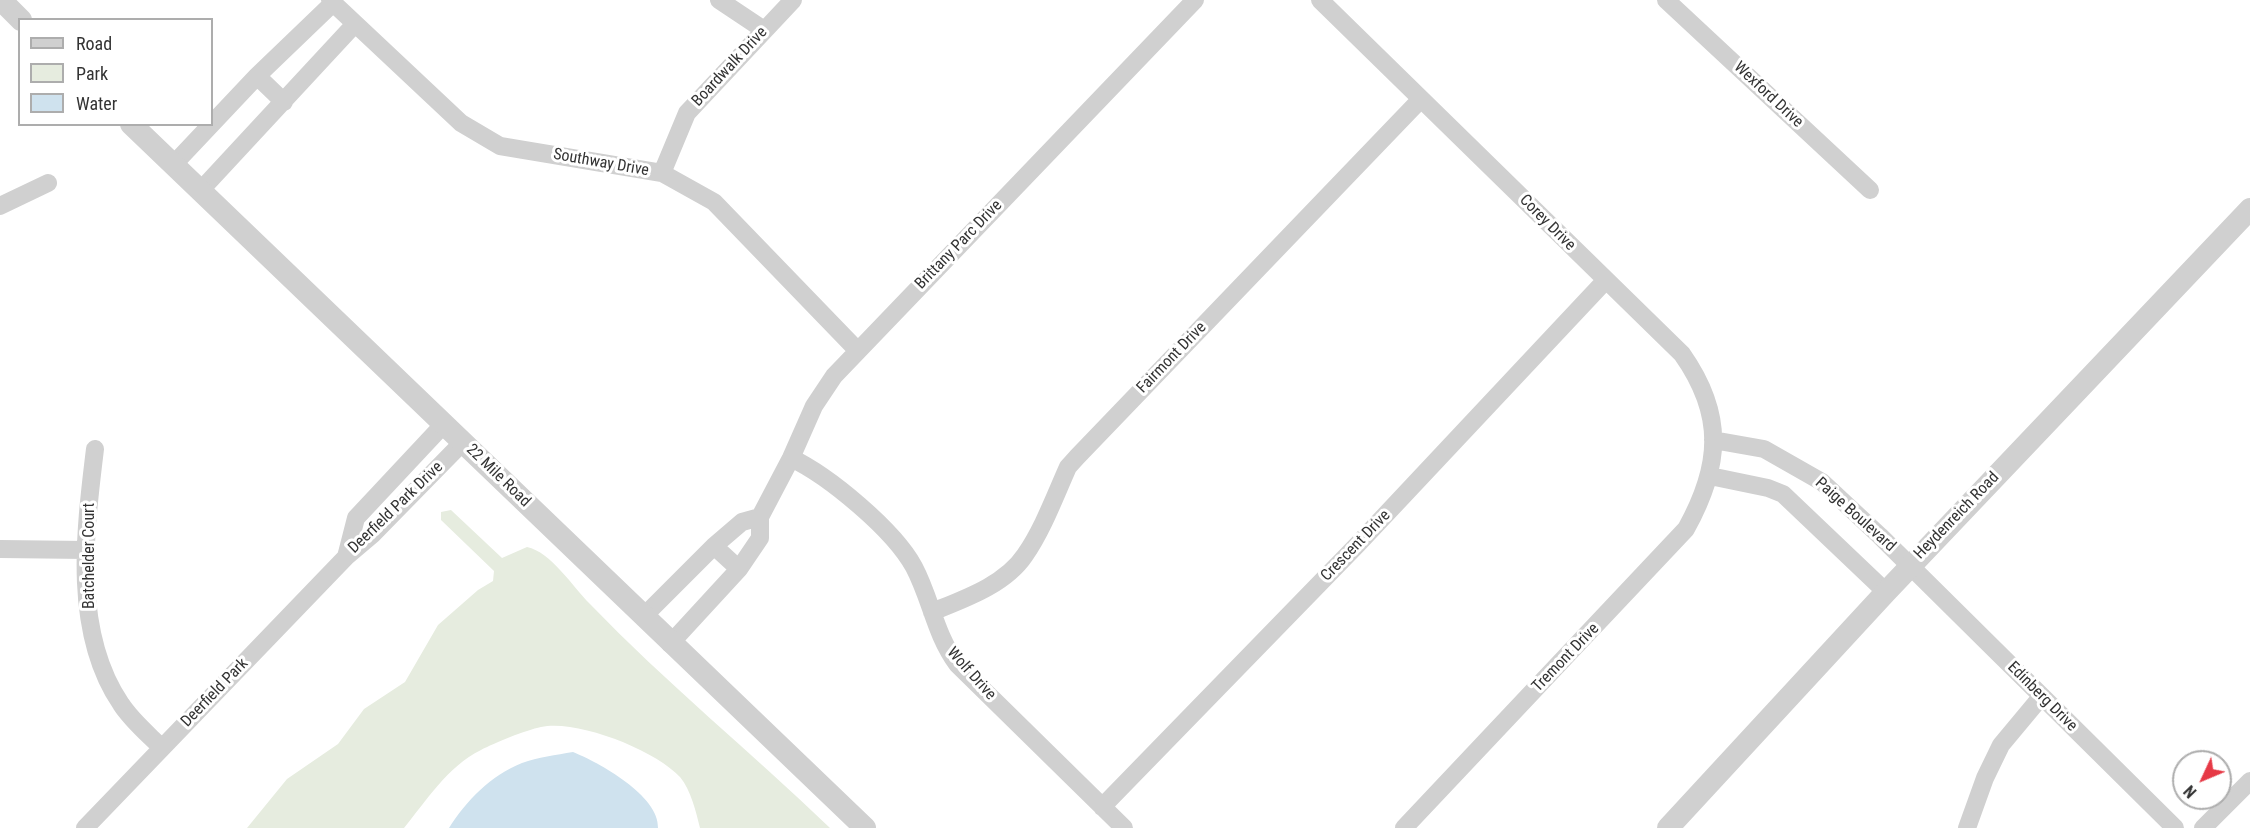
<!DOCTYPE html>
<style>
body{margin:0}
#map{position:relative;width:2250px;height:828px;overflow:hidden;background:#fff;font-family:"Roboto Condensed",sans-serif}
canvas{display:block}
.legend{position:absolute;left:18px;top:18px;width:195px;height:108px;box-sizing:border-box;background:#fff;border:2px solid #adadad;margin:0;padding:8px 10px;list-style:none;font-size:18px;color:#333}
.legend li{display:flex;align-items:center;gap:12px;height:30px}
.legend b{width:30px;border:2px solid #adadad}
.north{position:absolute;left:2172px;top:750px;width:60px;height:60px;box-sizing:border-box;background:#fff;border:2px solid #adadad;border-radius:50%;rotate:226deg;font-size:16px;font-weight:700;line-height:24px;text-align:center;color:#333}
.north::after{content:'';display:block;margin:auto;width:21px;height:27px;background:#e63946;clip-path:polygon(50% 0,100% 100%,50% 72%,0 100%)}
</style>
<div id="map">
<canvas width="2250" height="828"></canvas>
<ul class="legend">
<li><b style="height:8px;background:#d0d0d0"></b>Road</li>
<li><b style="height:16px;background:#e6ecdf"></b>Park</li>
<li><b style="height:16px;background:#cfe2ee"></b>Water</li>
</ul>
<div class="north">N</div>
</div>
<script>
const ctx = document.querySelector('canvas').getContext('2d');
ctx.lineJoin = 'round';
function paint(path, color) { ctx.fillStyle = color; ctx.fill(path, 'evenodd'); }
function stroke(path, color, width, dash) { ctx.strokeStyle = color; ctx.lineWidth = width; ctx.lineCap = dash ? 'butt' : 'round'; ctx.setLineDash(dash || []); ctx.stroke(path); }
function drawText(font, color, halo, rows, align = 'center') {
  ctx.font = font + ' "Roboto Condensed",sans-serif'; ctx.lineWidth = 6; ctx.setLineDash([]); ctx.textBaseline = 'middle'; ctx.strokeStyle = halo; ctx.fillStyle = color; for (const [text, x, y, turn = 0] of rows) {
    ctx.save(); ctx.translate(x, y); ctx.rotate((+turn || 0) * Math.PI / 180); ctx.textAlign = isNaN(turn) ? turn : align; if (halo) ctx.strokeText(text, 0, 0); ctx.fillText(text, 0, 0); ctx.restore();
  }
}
paint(new Path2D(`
 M451,510l51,48 25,-11c24,5 45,39 63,57 76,79 161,148 240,224h-130c-4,-16 -9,-38 -20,-51 -25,-27 -103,-58 -139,-50 -15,3 -47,16 -60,23 -34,17 -54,50 -77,78h-157l40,-49 51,-35 26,-35 41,-27 33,-57 40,-35 15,-9 1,-10 -53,-51v-8z`), '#e6ecdf');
paint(new Path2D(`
 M573,752c25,10 87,44 85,76h-209c17,-27 42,-53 73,-65 16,-6 34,-8 51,-11z`), '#cfe2ee');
stroke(new Path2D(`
 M330,0l131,123 39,23 162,27 52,29 144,149
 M719,0l45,30
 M1320,0l362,354c43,61 39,112 4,175l-282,299
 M1666,0l204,190
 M257,76l27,26
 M173,165l84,-89 76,-73
 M662,173l25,-60 106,-113
 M200,191l154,-166
 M0,206l48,-23
 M1713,440l51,9 58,33 58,54 295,292
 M95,449c-10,82 -23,183 26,255 11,17 27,30 41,44
 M791,458c38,18 103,72 123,109 17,32 21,67 43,97l167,164
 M1710,476l58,12 15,6 103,98
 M714,546l25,23
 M0,549l87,1
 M346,557l10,-39 88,-94
 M932,612c32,-13 73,-27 93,-57 18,-26 30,-59 43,-88l9,-10 344,-358
 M643,617l71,-71 28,-24 18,-5
 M670,644l69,-75 21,-31v-21l31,-59 23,-52 20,-30 361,-376
 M1102,807l256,-263 247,-263
 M85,828l261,-271 26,-22 91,-93
 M1967,828l18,-50 16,-33 40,-48
 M2203,828l47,-47`), '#d0d0d0', 18);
stroke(new Path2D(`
 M1,0l20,20
 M131,124l734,704
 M1668,828l218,-236 364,-383`), '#d0d0d0', 22);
drawText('16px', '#333', '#fff', [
 ["Boardwalk Drive",730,67,-47],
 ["Wexford Drive",1768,95,43],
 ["Southway Drive",601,163,10],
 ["Corey Drive",1547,223,45],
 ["Brittany Parc Drive",959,245,-46],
 ["Fairmont Drive",1172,358,-46],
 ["22 Mile Road",498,476,44],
 ["Deerfield Park Drive",396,508,-44],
 ["Paige Boulevard",1855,515,42],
 ["Heydenreich Road",1957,516,-46],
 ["Crescent Drive",1356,546,-46],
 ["Batchelder Court",90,556,-90],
 ["Tremont Drive",1566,658,-46],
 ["Wolf Drive",971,674,48],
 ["Deerfield Park",215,693,-46],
 ["Edinberg Drive",2042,697,45]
]);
</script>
